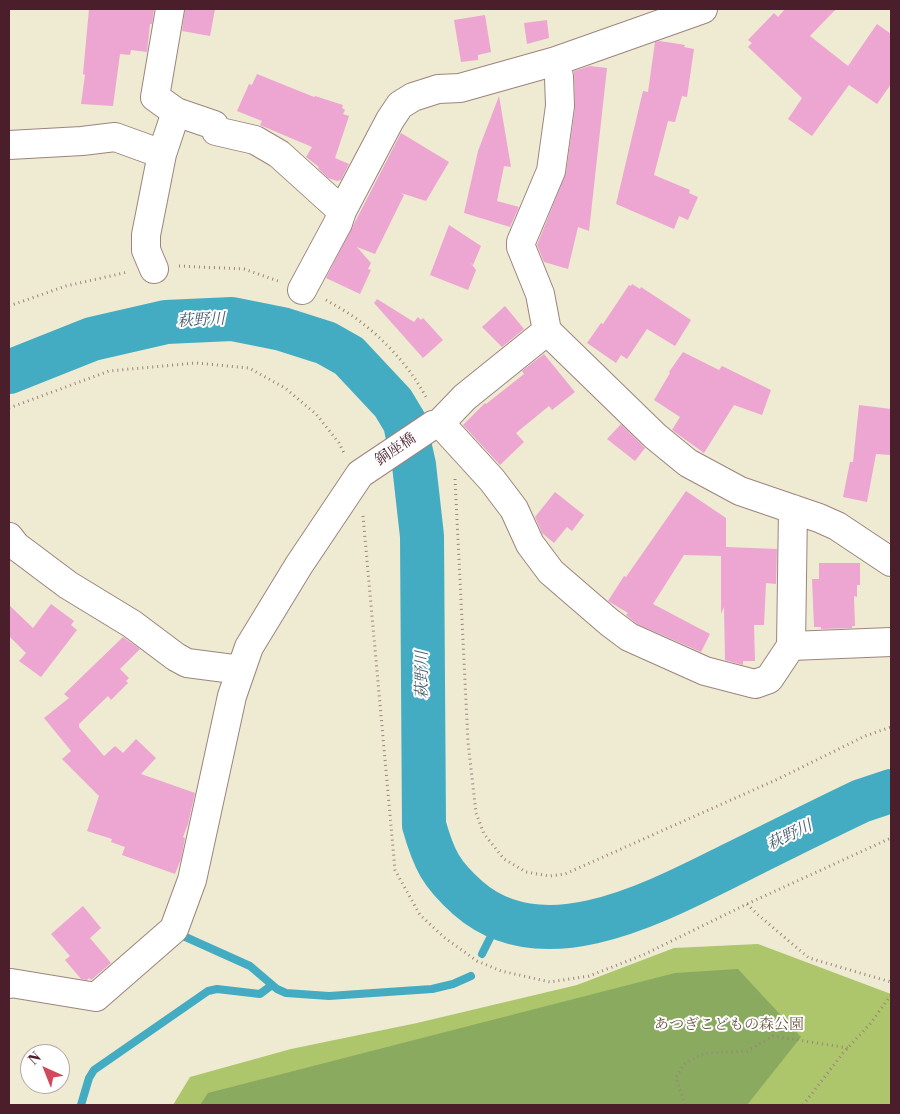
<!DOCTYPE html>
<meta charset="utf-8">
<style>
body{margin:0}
#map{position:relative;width:900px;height:1114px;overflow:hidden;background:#efead2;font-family:"Libre Bodoni",serif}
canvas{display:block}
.frame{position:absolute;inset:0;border:10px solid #4a1f2b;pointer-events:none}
.north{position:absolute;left:20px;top:1044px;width:50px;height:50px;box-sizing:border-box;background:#fff;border:1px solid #b7a5aa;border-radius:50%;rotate:316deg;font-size:14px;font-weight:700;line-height:20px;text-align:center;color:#4a1f2b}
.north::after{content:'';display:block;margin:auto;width:18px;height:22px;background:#d1495b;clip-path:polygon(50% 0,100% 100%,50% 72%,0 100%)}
</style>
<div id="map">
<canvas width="900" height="1114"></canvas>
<div class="frame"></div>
<div class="north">N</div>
</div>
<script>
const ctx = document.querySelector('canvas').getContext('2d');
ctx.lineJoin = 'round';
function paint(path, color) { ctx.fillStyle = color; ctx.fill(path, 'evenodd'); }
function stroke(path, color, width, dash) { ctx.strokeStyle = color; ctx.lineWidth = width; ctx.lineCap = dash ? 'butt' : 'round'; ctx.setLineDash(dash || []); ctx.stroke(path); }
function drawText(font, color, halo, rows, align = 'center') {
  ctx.font = font + ' "Libre Bodoni","Noto Serif JP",serif'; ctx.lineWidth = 4; ctx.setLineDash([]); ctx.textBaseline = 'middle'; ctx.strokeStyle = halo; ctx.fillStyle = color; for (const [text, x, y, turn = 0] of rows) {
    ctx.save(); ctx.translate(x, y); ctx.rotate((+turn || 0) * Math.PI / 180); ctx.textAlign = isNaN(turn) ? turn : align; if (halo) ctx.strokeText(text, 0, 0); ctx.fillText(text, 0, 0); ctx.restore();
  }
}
paint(new Path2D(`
 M758,944l133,50v111h-718l17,-28 101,-28 126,-26 160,-38 97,-37z`), '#adc56b');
paint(new Path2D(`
 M738,969l63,68 -54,68h-547l8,-12 467,-120z`), '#8aaa5f');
stroke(new Path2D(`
 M181,935l69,31 27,23 9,4 43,3 103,-7 21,-5 18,-8
 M482,954l18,-36
 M81,1105l8,-27 5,-8 114,-79 9,-2 43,5 12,-9`), '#43acc2', 8);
stroke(new Path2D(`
 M9,372l83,-33 74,-17 66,-3 50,10 44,14 23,13 44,47 12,20 4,20 5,22 8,71 2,289c10,35 17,49 44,73 76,67 192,2 267,-35 42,-21 84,-42 126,-62l30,-10`), '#43acc2', 44);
paint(new Path2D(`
 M89,9h65l-2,15h-2l-3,28 -16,-2 -1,5 -10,-1 -7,52 -32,-2 4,-29 -2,-1z
 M185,9h30l-5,27 -28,-5z
 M785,9h51l-26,27 38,30 29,-42 14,10v50l-14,20 -28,-19 -37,51 -24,-17 14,-21 -54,-51 4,-4 -4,-3 26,-27 4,4z
 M485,15l6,37 -13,3v5l-17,2 -7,-42z
 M547,20l2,18 -22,6 -3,-21z
 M660,41l25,4 -1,2 10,2 -7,48 -5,-1 -7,26 -7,-1 -14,54 36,15 -1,3 9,4 -10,23 -9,-4 -5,13 -58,-25 27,-113 5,1 7,-50z
 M590,66l17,2 -18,163 -11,-4 -10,42 -24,-7 -7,-17 29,-72 9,-65 -1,-37z
 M257,74l57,23 1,-1 28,9 -1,3 3,2 -2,4 6,2 -14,42 14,6 -8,16 -4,1 -9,-3 -10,-10 1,-1 -13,-10 6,-10 -52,-22 2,-4 -25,-10 12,-27 3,1z
 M499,96l12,71 -7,-1 -7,35 22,6 -9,20 -46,-14 14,-62z
 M401,133l48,29 -23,39 -25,-8 3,2 -29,59 -18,-7 14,16 -3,6 3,1 -11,24 -34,-16z
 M449,225l32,21 -8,19 -3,-3 6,8 -8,20 -38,-15z
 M632,284l8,5 1,-2 50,33 -16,26 -28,-17 -20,30 -6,-4 -5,8 -29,-20 14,-20 2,1 26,-39 2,1z
 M377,299l37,23 4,-5 3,3 2,-2 20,22 -20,18 -49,-55z
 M505,306l19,23 -22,18 -20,-20z
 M683,352l36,18 3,-4 49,24 -9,25 -28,-10 -30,48 -32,-23 8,-13 -26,-17 16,-27 -1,-1z
 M544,354l31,38 -23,18 -3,-4 -33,27 8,9 -24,23 -37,-40 22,-22 1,1 38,-30 -2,-3z
 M859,405l32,4v46l-15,-1 -9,48 -24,-5 7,-35h3z
 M621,424l24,24 -10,13 -28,-22z
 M686,491l40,27v29l51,2 -1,35 -10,-1 -2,42h-10l1,36h-12v4l-18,-5 -1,-53 -3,7v-58l-37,-1 -31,49 57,30 -9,18 -64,-28 -11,-9 2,-2 -20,-12 16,-25 2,1z
 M555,492l29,23 -12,16 -5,-4 -13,16 -12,-10 -7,-16z
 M819,563h41v22h-3v12l-3,-1 1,30h-3v2l-31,1v-2h-7l-2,-48h7z
 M51,604l23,17 -3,4 6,5 -36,47 -22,-16 7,-8 -17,-17v-31l24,23z
 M123,637l17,12 -20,20 9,9 -3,3 2,2 -17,17 -3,-4 -29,28v3l25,29 11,-10 8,7 13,-14 20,19 -15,16 54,19 -7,31 -5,13 2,1 -4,21 -6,15 -53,-19 3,-8 -14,-5 1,-3 -25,-8 12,-35 -37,-37 9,-8 -27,-33 25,-20 -5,-4z
 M83,906l18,22 -11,10 21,25 -20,17 -2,-2 -2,2 -6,-1 -16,-19 5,-4 -19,-22z`), '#eca6d1');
const minor = new Path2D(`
 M170,9l-15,88 21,15 38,13 2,6 39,9 24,14 63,57 48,-91 10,-15 13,-8 25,-8 22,-1 96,-27 147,-52
 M9,145l73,-4 33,-4 47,17 14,-42
 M154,269l-8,-19v-15l16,-81
 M302,290l36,-67 4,-12
 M547,331l108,105 33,27 52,28 79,27 18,8 54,36
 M440,423l52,57 22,29 16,35 21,28 58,50 20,15 76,34 50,13 14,-5 22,-33 2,-137
 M9,537l7,9 52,39 64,39 44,33 11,6 54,7
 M791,646l100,-4
 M9,984l2,-1 85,14 78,-68 18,-49 40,-184 17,-49 50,-82 61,-91 73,-49 7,-2 25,-26 82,-66 -7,-37 -19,-47v-5l30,-71 9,-65 -1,-29 -3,-16`);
stroke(minor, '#9c847e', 30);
stroke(new Path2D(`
 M179,266l65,3 34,12
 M326,300c12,7 25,14 36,23 25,19 50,47 65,76
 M9,306l57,-20 62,-14
 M9,408l100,-37 87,-8 53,5 36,20 31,26 23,29 5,10
 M455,479l13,263 8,71 8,21 20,25 22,13 23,4 16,-2 213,-95 87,-43 26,-9
 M363,516l32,354 25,45 25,23 32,23 24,10 49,11 39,-6 54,-21 104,-51 144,-66
 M747,904l10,10 52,44 82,24
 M685,1105l-9,-28 8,-13 21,-11 42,-2 26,-15 75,12
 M803,1105l40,-52 27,-29 21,-29`), '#9c847e', 3, [1, 4]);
stroke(minor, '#fff', 28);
drawText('15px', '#4a1f2b', '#fff', [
 ["銅座橋",396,450,-34]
]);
drawText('15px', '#6d5941', '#fff', [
 ["あつぎこどもの森公園",729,1025]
]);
drawText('italic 16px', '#475e6f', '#fff', [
 ["萩野川",201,321,-3],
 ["萩野川",423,675,-90],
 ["萩野川",790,836,-26]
]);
</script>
